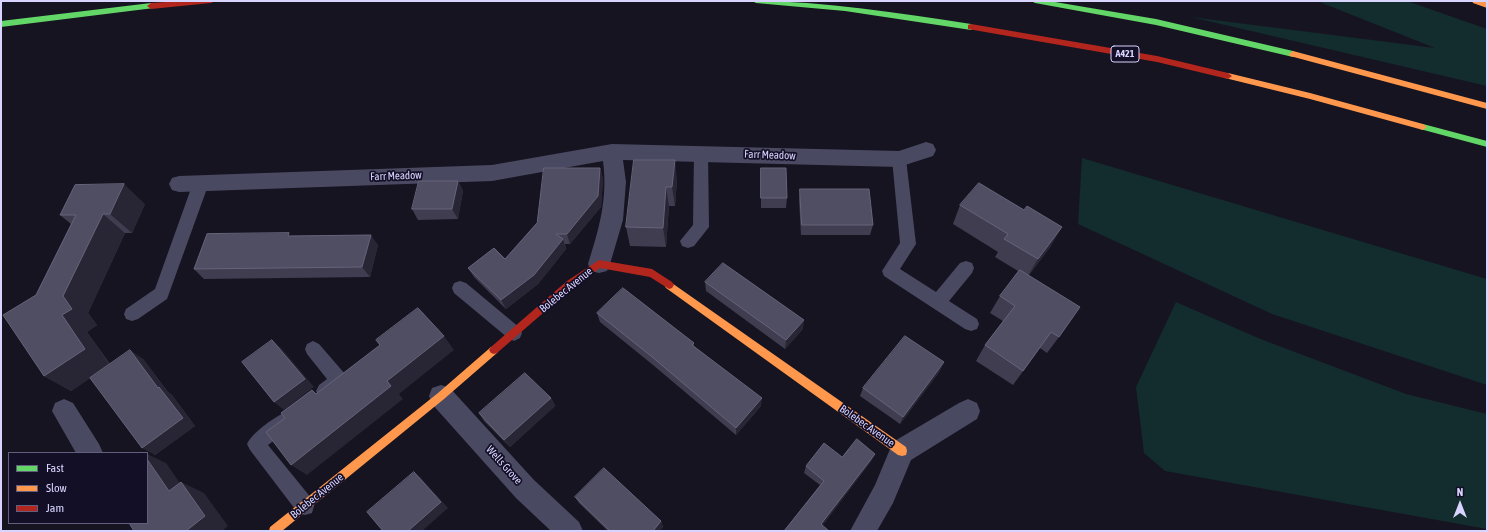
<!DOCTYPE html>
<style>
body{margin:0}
#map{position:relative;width:1488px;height:532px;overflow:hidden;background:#161421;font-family:"Asap Condensed",sans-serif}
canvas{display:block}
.frame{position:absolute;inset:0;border:2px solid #d9d4ff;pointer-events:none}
.legend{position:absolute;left:8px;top:452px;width:140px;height:72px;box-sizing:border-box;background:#130f26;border:1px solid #625e7d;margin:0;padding:5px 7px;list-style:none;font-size:12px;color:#d9d4ff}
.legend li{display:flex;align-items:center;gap:8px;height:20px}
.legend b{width:20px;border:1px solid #625e7d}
.north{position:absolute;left:1440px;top:484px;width:40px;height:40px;-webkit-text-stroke:3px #130f26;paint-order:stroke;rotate:0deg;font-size:11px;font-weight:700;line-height:16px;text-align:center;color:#d9d4ff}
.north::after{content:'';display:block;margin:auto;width:14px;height:18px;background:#d9d4ff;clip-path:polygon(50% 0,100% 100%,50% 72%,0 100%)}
</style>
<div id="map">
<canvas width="1488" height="532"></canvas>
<div class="frame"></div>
<ul class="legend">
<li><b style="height:5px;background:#63d668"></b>Fast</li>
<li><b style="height:5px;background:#ff974d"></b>Slow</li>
<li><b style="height:5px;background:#b3261e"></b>Jam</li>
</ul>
<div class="north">N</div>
</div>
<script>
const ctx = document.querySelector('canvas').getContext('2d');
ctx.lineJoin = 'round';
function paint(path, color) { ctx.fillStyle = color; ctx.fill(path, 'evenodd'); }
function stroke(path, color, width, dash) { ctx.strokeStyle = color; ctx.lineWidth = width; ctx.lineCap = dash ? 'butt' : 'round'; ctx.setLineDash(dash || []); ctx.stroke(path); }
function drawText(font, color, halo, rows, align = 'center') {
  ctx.font = font + ' "Asap Condensed",sans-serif'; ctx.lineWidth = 3.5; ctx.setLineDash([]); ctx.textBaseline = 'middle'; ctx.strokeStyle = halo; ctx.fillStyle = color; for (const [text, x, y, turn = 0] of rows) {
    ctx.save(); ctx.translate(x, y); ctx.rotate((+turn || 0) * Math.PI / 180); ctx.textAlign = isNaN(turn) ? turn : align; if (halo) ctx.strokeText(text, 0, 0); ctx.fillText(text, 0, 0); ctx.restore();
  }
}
paint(new Path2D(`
 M1317,1h90l80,28v57l-296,-69 244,31z
 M1082,158l405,121v106l-215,-71 -194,-90z
 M1176,302l82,36 148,56 81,20v115l-322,-58 -21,-18 -8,-66z`), '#132c2d');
paint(new Path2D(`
 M701,147l5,2 2,4 1,74 -15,19 -6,2 -6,-2 -2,-5 13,-16 1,-72 2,-4z
 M899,153l5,2 2,4 10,85 -16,25 36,23 24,-29 6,-2 6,2 2,5 -2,5 -23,28 28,18 2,5 -2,5 -6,2 -6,-2 -81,-53 -2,-5 18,-28 -8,-84 2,-4z
 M201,177l5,2 3,4 -42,116 -29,20 -6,2 -6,-2 -2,-5 2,-5 29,-20 38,-106 3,-4z
 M460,281l6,2 54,45 2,5 -2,5 -6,3 -6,-3 -54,-45 -2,-5 2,-5z
 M313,341l6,3 26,30 3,6c-4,9 -14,16 -23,19l-6,-2 -3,-6 3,-6 8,-6 -20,-25 -2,-5 2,-5z
 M284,413l6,3 3,6 -3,6 -22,17 44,54 2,7 -2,7 -7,2 -7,-2 -48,-63 -3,-6c5,-11 26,-26 37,-31z`), '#4a4962');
paint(new Path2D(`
 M926,142l7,2 3,6 -3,6 -34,11 -276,-7 3,22 -3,38 -13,44 -3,7 -8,2 -8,-2 -3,-7c11,-35 20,-65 15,-103l-111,20 -313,11 -7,-2 -3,-6 3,-6 7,-2 313,-11 120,-21 287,7z
 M441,385l9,3 84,92 45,42 4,9h-32l-35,-33 -84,-94 -3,-8 3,-8z
 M64,399l9,4 26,41 4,9h-27l-24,-42 3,-8z
 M968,399l9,4 3,8 -3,8 -66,41 -18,43 -16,28h-27l25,-46 18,-43 66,-39z`), '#4a4962');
paint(new Path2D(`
 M752,1c74,0 146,12 219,23l4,3 -4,3 -126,-19 -89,-8z
 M1031,1h18l107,18 137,32 4,3 -4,3 -137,-32 -121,-22z
 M151,3l4,3 -1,2 -153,19v-6z
 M1423,124l64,17v6l-67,-18 -1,-2z`), '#63d668');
paint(new Path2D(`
 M1472,1l15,1v6l-14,-5z
 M1293,51l194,52v6l-197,-53 -1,-2z
 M1228,73l82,20 113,31 4,3 -4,3 -113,-31 -85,-21 -1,-2 1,-2z
 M669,281l237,166 1,4 -1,4 -4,1 -4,-1 -232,-167 -2,-3 2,-3z
 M494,346l3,1 2,3 -2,3 -53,46 -162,132h-13l1,-4 168,-134 53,-46z`), '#ff974d');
paint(new Path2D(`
 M181,1h34l-4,2 -60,6 -4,-3 4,-3z
 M971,24l186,32 71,17 4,3 -4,3 -71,-17 -189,-33v-4z
 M599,260l53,9 20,13 2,3 -2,3 -3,1 -19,-12 -50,-9 -27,19 -76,66 -3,1 -3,-1 -2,-3 2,-3 76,-66z`), '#b3261e');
paint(new Path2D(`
 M634,160l43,20 -2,26h-6l-3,41 -36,-1 -4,-19z
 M600,168l3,11 -2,28 -31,37h-5l1,5 -28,35 -32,25 -32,-32 -6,-9 37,-9z
 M761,168l26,30 -1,10h-25z
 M458,181l5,10 -5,28 -40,1 -6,-11z
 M800,189l73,36 -3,10h-69l-2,-35z
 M145,204l-13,29h-7l-37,80 9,12 -10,7 23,32 33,-5 25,33 4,3 23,31 -40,29 -65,-77 -19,13 -27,-15 -8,-81 35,-71 -11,-9z
 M960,205l91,41 -22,29 30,62 -12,16 -7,-5 -27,37 -37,-24 9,-16 18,-24 -13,-8 10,-17 18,-25 -23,-14 3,-5 -45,-28z
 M291,236l87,9 -8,32 -166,2 -10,-10z
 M705,282l98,47 -18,20 -79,-58z
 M597,313l97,30v3l67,60 -25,29 -83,-70 -53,-43z
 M940,371l-40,53 -40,-28 3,-8z
 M551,398l4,8 -45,41 -26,-26 -5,-8z
 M842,457l30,3 -50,66 -38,5 36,-46 -16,-12 2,-7z
 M575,497l86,24 2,6 -4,4h-51l-29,-28z`), '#403d50');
paint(new Path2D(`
 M675,160l2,20 -2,26 -3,-19z
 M600,168l3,11 -2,28 -31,37 -3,-10z
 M458,181l5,10 -5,28 -6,-10z
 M124,184l21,20 -13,29 -22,-19z
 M666,187l3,19 -3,41 -3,-19z
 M103,214l22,19 -37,80 9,12 -10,7 23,33 -39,26 -27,-15 18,-61 1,-19z
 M1062,227l-11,19 -24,31 11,-18z
 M371,235l7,10 -8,32 -8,-10z
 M563,239l3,10 -28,35 -32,25 -5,-9z
 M804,320l-1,9 -18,20 1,-9z
 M444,336l10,14 -55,44 4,5 -96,76 -16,-10 96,-84z
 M272,340l10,9 32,38 -30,23 -10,-8z
 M130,350l13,9 25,33 4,3 23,31 -40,29 -13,-7 16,-60z
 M944,362l-4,9 -40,53 3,-7z
 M551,398l4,8 -45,41 -6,-7z
 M762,398l-1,8 -25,29v-7z
 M147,454l19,9 27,39 -24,-11 -22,-32z
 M875,454l-3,6 -53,70 2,-6z
 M414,472l7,6 27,30 -26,23h-14z
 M181,482l23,11 24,33 -6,5h-36z
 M661,521l2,6 -4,4h-6z`), '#282635');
const building = new Path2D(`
 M634,160h41l-3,27h-6l-3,41 -37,-1z
 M544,168h56l-2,28 -31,38h-11l7,5 -29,36 -33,25 -33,-32 26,-20 11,11 32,-36z
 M761,168h25l1,30h-26z
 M419,181h39l-6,28h-40z
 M979,183l45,27 3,-4 35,21 -24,32 -34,-20 4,-5 -48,-29z
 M124,184l-14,30h-7l-40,82 9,13 -10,6 23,34 -41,27 -41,-61 33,-20 40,-80h-16l15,-30z
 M800,189h69l4,36h-71z
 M289,233l-1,3 83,-1 -9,32 -168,2 13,-35z
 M723,263l81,57 -18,20 -81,-58z
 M1020,270l60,37 -21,30 -8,-5 -28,39 -38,-26 30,-39 -15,-10z
 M623,288l71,55 -2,2 70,53 -26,30 -85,-72 -54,-43z
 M418,308l26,28 -57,45 4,5 -100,79 -25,-33 19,-14 -4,-5 31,-23 4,4 64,-49 -4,-5z
 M905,336l39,26 -41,55 -40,-29z
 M272,340l33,39 -31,23 -32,-40z
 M130,350l28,38 1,-1 24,31 -41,30 -52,-70z
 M525,373l26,25 -47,42 -25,-27z
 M857,439l18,15 -54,70 8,7h-45l40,-50 -18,-15 18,-23 18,14z
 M147,459l22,32 12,-9 24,34 -19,15h-52l-5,-8h18z
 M604,468l57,53 -8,10h-43l-35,-34z
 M414,472l27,30 -33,29h-25l-16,-19z`);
paint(building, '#504e63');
stroke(building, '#66637b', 1);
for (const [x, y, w] of [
 [1125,54,28]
]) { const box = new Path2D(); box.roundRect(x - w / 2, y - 8, w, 16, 3); ctx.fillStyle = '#130f26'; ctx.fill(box); stroke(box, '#d9d4ff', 1); }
drawText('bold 10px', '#d9d4ff', null, [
 ["A421",1125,54]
]);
drawText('11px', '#d9d4ff', '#130f26', [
 ["Farr Meadow",770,155,2],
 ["Farr Meadow",396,176,-2],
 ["Bolebec Avenue",566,290,-39],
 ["Bolebec Avenue",867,426,35],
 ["Wells Grove",504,465,48],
 ["Bolebec Avenue",317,496,-39]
]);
</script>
